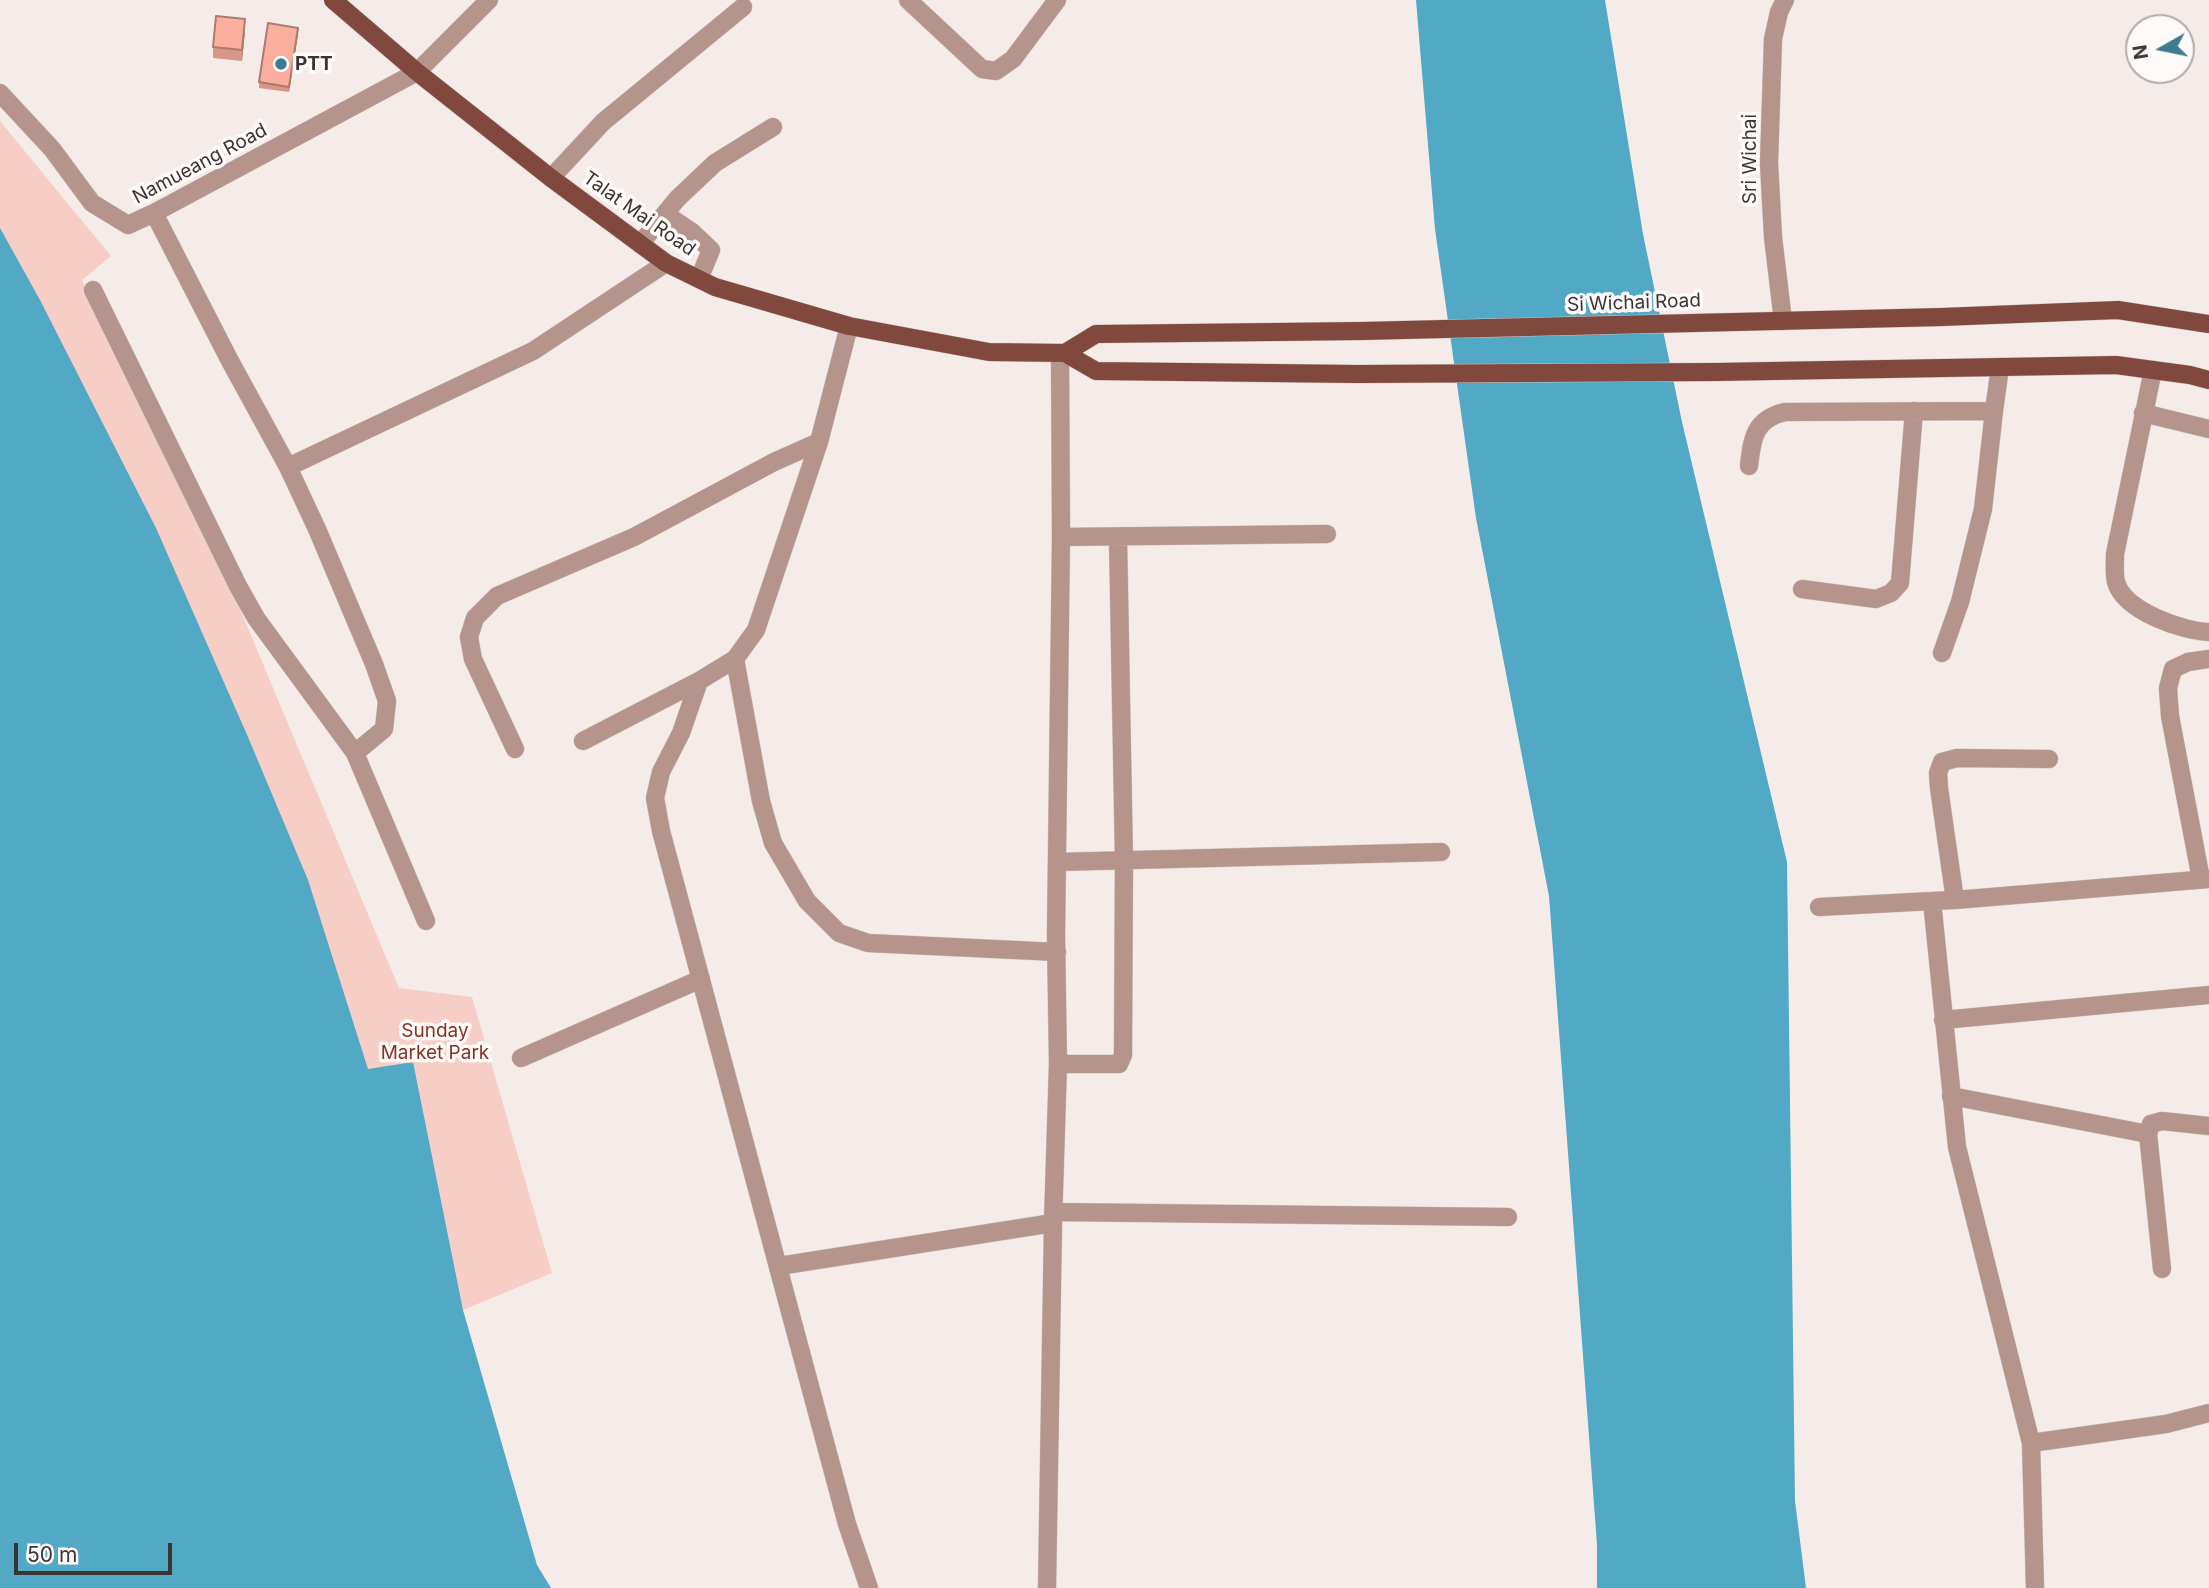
<!DOCTYPE html>
<style>
body{margin:0}
#map{position:relative;width:2209px;height:1588px;overflow:hidden;background:#f5ece9;font-family:Inter,sans-serif}
canvas{display:block}
.north{position:absolute;left:2125px;top:14px;width:70px;height:70px;box-sizing:border-box;background:#fefaf9;border:2px solid #afabaa;border-radius:50%;rotate:261deg;font-size:19px;font-weight:700;line-height:28px;text-align:center;color:#393534}
.north::after{content:'';display:block;margin:auto;width:24px;height:32px;background:#3d7c90;clip-path:polygon(50% 0,100% 100%,50% 72%,0 100%)}
.scale{position:absolute;left:14px;top:1543px;width:158px;height:32px;box-sizing:border-box;border:4px solid #393534;border-top:0;padding-left:9px;font-size:21px;line-height:24px;white-space:nowrap;color:#393534;-webkit-text-stroke:5px #fefaf9;paint-order:stroke}
</style>
<div id="map">
<canvas width="2209" height="1588"></canvas>
<div class="north">N</div>
<div class="scale">50 m</div>
</div>
<script>
const ctx = document.querySelector('canvas').getContext('2d');
ctx.lineJoin = 'round';
function paint(path, color) { ctx.fillStyle = color; ctx.fill(path, 'evenodd'); }
function stroke(path, color, width, dash) { ctx.strokeStyle = color; ctx.lineWidth = width; ctx.lineCap = dash ? 'butt' : 'round'; ctx.setLineDash(dash || []); ctx.stroke(path); }
function drawText(font, color, halo, rows, align = 'center') {
  ctx.font = font + ' Inter,sans-serif'; ctx.lineWidth = 7; ctx.setLineDash([]); ctx.textBaseline = 'middle'; ctx.strokeStyle = halo; ctx.fillStyle = color; for (const [text, x, y, turn = 0] of rows) {
    ctx.save(); ctx.translate(x, y); ctx.rotate((+turn || 0) * Math.PI / 180); ctx.textAlign = isNaN(turn) ? turn : align; if (halo) ctx.strokeText(text, 0, 0); ctx.fillText(text, 0, 0); ctx.restore();
  }
}
paint(new Path2D(`
 M0,121l111,135 -29,24 142,291 175,417 73,9 80,276 -89,37 -107,-223 -356,-810z`), '#f6cec5');
paint(new Path2D(`
 M1416,0h189l38,234 39,188 105,440 8,639 11,87h-209v-43l-48,-649 -73,-378 -41,-289z
 M0,228l40,72 116,228 92,209 60,143 60,189 45,-7 50,248 74,255 14,23h-551z`), '#52a9c6');
const minor = new Path2D(`
 M908,0l74,69 14,2 17,-12 44,-59
 M0,93l52,56 40,54 36,22 26,-12 263,-141 72,-72
 M551,178l52,-56 140,-115
 M154,213l76,148 58,106 29,62 57,135 13,37 -3,28 -29,24 71,168
 M665,214l27,18 19,18 -12,29
 M640,244l37,-45 38,-36 58,-36
 M93,290l145,296 18,32 99,135
 M1783,321l-10,-84 -4,-74 4,-124 6,-27 6,-12
 M2153,370l-38,184c0,9 -1,20 1,28 8,29 66,49 93,50
 M2143,413l66,16
 M1749,466c3,-27 5,-47 36,-54l209,-1 6,-44
 M288,467l245,-116 133,-88
 M1061,537l266,-3
 M1802,589l74,10 15,-6 9,-10 14,-172
 M1942,653l18,-51 23,-93 11,-98
 M735,659l26,142 12,42 34,58 32,32 29,10 189,9
 M699,681l-18,52 -20,39 -6,26 6,33 186,693 22,64
 M583,741l116,-60 36,-22 21,-29 63,-188 30,-116
 M515,749l-42,-90 -4,-22 6,-19 22,-22 137,-59 140,-75 45,-20
 M1057,862l384,-10
 M2201,879l-31,-163 -2,-28 5,-19 15,-7 21,-3
 M1955,900l-16,-112 -1,-15 4,-11 15,-4 92,1
 M1819,907l113,-6
 M1943,1020l266,-25
 M521,1058l180,-79
 M1058,1064h61l4,-9 1,-195 -6,-323
 M1951,1096l197,38
 M1054,1212l454,5
 M779,1266l274,-43
 M2162,1269l-14,-135 3,-10 11,-3 47,5
 M2031,1443l135,-19 43,-11
 M1047,1588l6,-365 5,-159 -2,-129 5,-398 -1,-184
 M2035,1588l-4,-145 -74,-296 -25,-246 23,-1 254,-21`);
const major = new Path2D(`
 M333,0l84,72 134,106 115,85 49,24 134,39 140,26 76,1 31,18 261,3 358,-2 401,-7 74,10 19,5
 M1065,353l31,-19 266,-3 580,-14 176,-7 91,14`);
stroke(minor, '#cfc7c5', 19);
stroke(major, '#cfc7c5', 19);
stroke(minor, '#b5948c', 18);
stroke(major, '#81493d', 18);
paint(new Path2D(`
 M245,30l-3,31 -29,-3v-11z
 M298,33l-9,59 -30,-4v-6z`), '#d79687');
paint(new Path2D(`
 M245,19v11l-3,31v-11z
 M298,28v5l-9,59v-5z`), '#af7a6e');
const building = new Path2D(`
 M216,16l29,3 -3,31 -29,-3z
 M268,23l30,5 -9,59 -30,-5z`);
paint(building, '#faae9d');
stroke(building, '#af7a6e', 2);
for (const [x, y, r, color] of [
 [281,64,7,"#3d7c90"]
]) { const dot = new Path2D(); dot.arc(x, y, r, 0, 2 * Math.PI); ctx.fillStyle = color; ctx.fill(dot); stroke(dot, '#fefaf9', 2.5); }
drawText('bold 19px', '#393534', '#fefaf9', [
 ["PTT",295,64]
], 'left');
drawText('19px', '#393534', '#fefaf9', [
 ["Sri Wichai",1750,159,-90],
 ["Namueang Road",200,164,-28],
 ["Talat Mai Road",639,214,35],
 ["Si Wichai Road",1634,303,-2]
]);
drawText('19px', '#893221', '#fefaf9', [
 ["Sunday",435,1031],
 ["Market Park",435,1053]
]);
</script>
